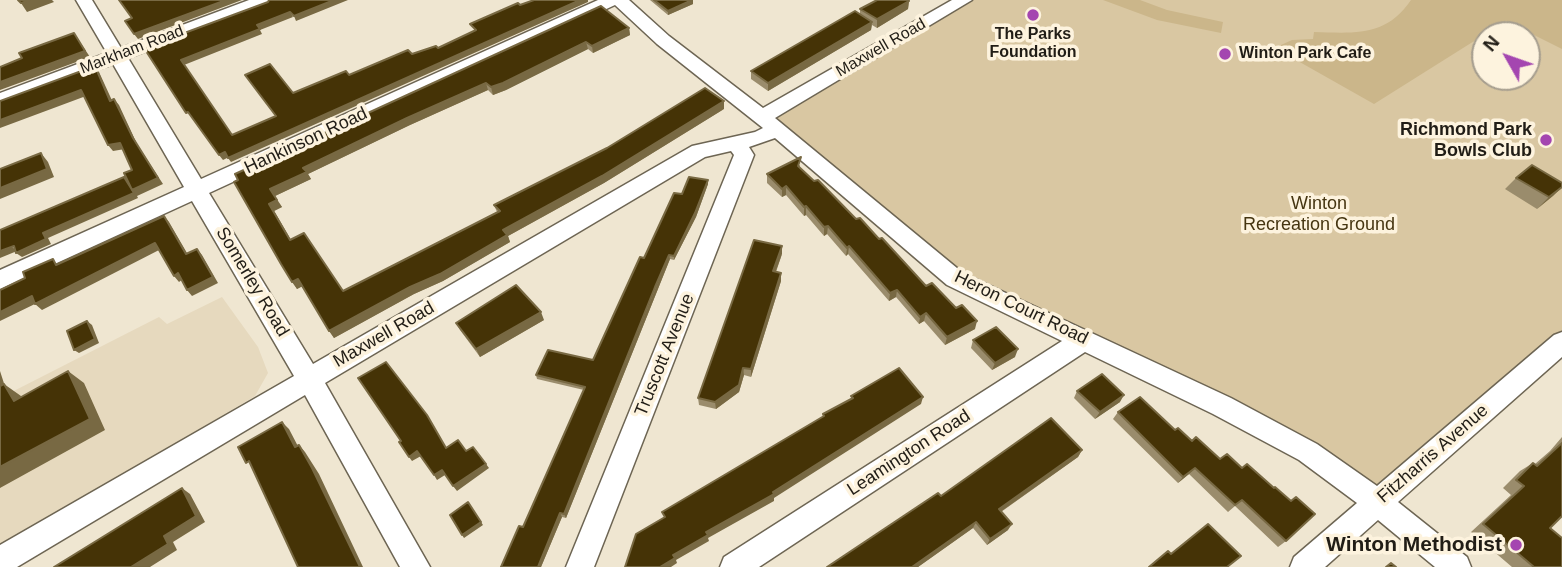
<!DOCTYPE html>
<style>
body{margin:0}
#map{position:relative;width:1562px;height:567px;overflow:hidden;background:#efe6d1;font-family:Arial,sans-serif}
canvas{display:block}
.north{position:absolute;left:1471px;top:21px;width:70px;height:70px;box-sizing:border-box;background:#fdf3de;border:2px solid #a59d8e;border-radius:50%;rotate:310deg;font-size:19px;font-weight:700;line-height:28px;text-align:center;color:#211d16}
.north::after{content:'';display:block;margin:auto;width:24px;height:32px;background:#a446b0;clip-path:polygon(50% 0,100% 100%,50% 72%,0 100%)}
</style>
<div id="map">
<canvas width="1562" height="567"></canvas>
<div class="north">N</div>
</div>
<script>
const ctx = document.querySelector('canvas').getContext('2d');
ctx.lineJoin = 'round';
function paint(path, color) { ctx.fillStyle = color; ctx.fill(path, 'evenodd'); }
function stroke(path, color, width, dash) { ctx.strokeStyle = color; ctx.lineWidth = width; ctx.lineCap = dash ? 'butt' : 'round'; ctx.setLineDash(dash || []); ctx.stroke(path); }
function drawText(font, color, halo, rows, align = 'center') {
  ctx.font = font + ' Arial,sans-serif'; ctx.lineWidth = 7; ctx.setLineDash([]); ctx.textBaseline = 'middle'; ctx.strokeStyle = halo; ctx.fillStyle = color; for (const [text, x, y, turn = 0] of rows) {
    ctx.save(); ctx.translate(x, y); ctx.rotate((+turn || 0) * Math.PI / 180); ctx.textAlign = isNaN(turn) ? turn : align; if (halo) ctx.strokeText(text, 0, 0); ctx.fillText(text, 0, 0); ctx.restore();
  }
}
paint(new Path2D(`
 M222,297l36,50 10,26 -13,23 -255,152v-150l159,-81 8,7z`), '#e6d9be');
paint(new Path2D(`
 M964,0h598v342l-185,160 -69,-50 -353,-173 -193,-162zM1485,35h42v42h-42z`), '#d9c7a2');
paint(new Path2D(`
 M1103,0h37l27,10 56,12 -2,11 -64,-13z
 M1411,0h151v49l-56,-28 -132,83 -92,-52 -1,-7 11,-5 21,-1 1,-7c41,1 72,5 97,-32z`), '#cbb68a');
const street = new Path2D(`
 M76,0h16l29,48 128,-48h23l-2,4 -142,54 73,121 397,-179h31l40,36 94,72 189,-108h20l-197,118 188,155 268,125 86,46 60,42 177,-151 8,-3v25l-164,145 69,55 4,10h-36l-57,-47 -53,47h-35l4,-10 63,-54 -58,-43 -86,-46 -128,-62 -326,215h-39l4,-10 338,-216 -115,-56 -172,-147 -26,9 5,8 -160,412h-28l168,-412 -3,-4 -26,6 -380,226 105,184h-30l-95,-172 -288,172h-17v-22l294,-169 -102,-175 -192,88v-19l184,-83 -71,-123 -113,42v-13l107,-40zM615,5l42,39 106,84 -8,4 -63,14 -379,218 -104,-171z`);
stroke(street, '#6d6553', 3);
paint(street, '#fff');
paint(new Path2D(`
 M650,0h43v4l-25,11z
 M909,1l-1,8 -31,19 -5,-3 -1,5 -103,61 -17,-12v-8l109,-57v-5z
 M601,6l28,22 1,7 -37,18 -5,-4 -82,41 -13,5 -5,-5 -78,35 -102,49 3,5 -36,17 7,11 -8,4 17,29 52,51 154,-79 -3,-7 230,-96 -120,74 -96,53 2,6 -67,39 -29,13 -80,44 -32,-52 -5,3 -63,-107z
 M800,165v3l79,71 47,47 49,43 -30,16 -21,-24 -5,3 -23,-27 -7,4 -41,-47 -2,2 -19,-22 -3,2 -18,-21 -2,1 -18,-21 -4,2 -15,-14v-9z
 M1516,178l46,9 -25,22 -32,-20z
 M708,180v4l-12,33 -22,43 -4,-1 -104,259 -4,-1 -21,50h-40l22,-40 61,-137 -47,-11 -1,-4 57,-15 51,-102 38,-64z
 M782,254l-6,18 5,9 -30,96 -7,-2 -5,17 -23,17 -17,-4 -1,-7z
 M544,320l-64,37 -20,-27 -4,-7z
 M973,340l42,17 -23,13 -21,-22z
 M1077,391l43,11 -25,17 -21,-21z
 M1140,397l146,144 -8,6 -43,-41 -7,6 -39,-38 -11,9 -65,-64 5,-7z
 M1562,437v79l-12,12 12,39h-50l-41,-35 40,-37 -8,-7 17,-17 13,-8 2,1 15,-13z
 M1082,450l-4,7 -77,55 7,18 -21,15 -14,-17 -55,39h-91l114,-71z`), '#9a8c6c');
paint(new Path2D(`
 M30,0h22l2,2 -27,10 -6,-9z
 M226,0h16l-104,39 -4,-5z
 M334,0h14l-52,21 -2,-5z
 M580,0h8v2l-357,160 -3,-4z
 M692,0h1v4l-25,11v-4z
 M909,1l-1,8 -31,19v-9z
 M290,12l3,5 -33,13 2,4 -78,31 -3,-5 76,-35z
 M872,22l-1,8 -103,61v-8z
 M629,28l1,7 -37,18 -1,-7z
 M74,33l16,24 -90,33v-8z
 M586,42l2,7 -82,41 -13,5 -2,-8z
 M95,66l4,6 16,35 -5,-6z
 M486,83l2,7 -78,35 -102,49 3,5 -36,17 -5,-7 33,-21 104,-50z
 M81,90l5,6 -86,32v-8z
 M114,99l5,6 18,39 26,40 -26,12 1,2 -90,40 3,6 -29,13 -6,-4 108,-76 9,13v-52z
 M724,101v8l-120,74 -96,53 2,6 -67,39 -29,13 -80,44 -5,-7 81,-44 93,-57z
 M120,143l5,6 -12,2 -5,-6z
 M225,152l4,5 -6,3 -4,-5z
 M41,153l7,9 6,15 -54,22v-11z
 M708,180v4l-12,33 -22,43v-4z
 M786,186v9l-4,2v-8z
 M1562,187l-9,9 -16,13 12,-12z
 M277,200l5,7 -8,4 21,36 -26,-43z
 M806,206v9l-2,1v-9z
 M164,216l5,6 22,38 -5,-6z
 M828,226l-1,8 -3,2v-9z
 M155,243l6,6 -119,61 -7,-6z
 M11,246l6,5 -17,7v-7z
 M782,246v8l-9,25v-8z
 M849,246l-1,8 -2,2 1,-8z
 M197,249l5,6 16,28 -26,13 -5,-6z
 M669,255l1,4 -104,259 -2,-4z
 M178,273l5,6 -4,3 -5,-6z
 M781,273v8l-30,96v-8z
 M298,279l5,7 -6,3 -5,-7z
 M897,290l-1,7 -7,4 1,-8z
 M32,296l7,6 -39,19v-9z
 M541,312l3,8 -64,37 -4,-8z
 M926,313l-2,8 -5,3 1,-7z
 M87,321l5,4 7,18 -20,10 -5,-3z
 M977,321l-2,8 -30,16 2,-8z
 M1018,349l-3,8 -23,13 3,-7z
 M743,368l1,7 -5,17 -23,17 -1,-7z
 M0,371l10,31 -10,-8z
 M68,371l16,12 21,47 -105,58v-21z
 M4,384l17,12 10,17 -17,-12z
 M1124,395l-4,7 -25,17 5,-7z
 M923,397l-2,7 -147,94v3l-66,37 1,3 -33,19 1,3 -6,4h-11l13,-12 33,-23 67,-40z
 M282,422l7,7 13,25 -7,-7z
 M299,445l6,7 14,22 44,93h-3z
 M1082,450l-4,7 -82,58 3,-6z
 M417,451l4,5 -9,5 -3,-4z
 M486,464l3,4 -32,23 -4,-5z
 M1195,468l-6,6 -11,9 5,-6z
 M442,470l3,5 -8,5 -3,-5z
 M182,488l8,6 15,28 -32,20 4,8 -27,17h-19l33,-31z
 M468,502l15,23 -19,13 -2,-3z
 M560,513l2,4 -21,50h-3z
 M976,522l-3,6 -55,39h-6z
 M1012,524l-4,6 -21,15 3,-6z`), '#786943');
const building = new Path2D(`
 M18,0h12l-9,3z
 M119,0h107l-92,34 -9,-13 7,-3z
 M269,0h65l-40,16 -4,-4 -33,13 3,4 -79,31 51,75 44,-19 -31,-41 25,-11 23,29 53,-22 3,4 59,-25 4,4 24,-8 2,2 38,-18 -6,-6 48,-21 2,2 14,-5h46l-352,158 -3,-6 -6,3 -31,-43 -2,1 -42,-65 124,-46z
 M654,0h38l-24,11z
 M877,0h30l2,1 -32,18 -17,-10z
 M601,6l28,22 -37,18 -6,-4 -83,41 -12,4 -5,-4 -79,35 -104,50 4,4 -37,17 7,11 -8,4 21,36 14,-7 39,58 157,-80 -6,-6 113,-57 98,-60 19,13 -122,75 -99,54 4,5 -67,39 -30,13 -81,44 -31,-52 -6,3 -11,-18 -47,-82 4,-2 -3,-6z
 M855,11l17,11 -104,61 -17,-12z
 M74,33l11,18 -85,31v-15l22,-9 -3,-5z
 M95,66l15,35 4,-2 19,39 25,40 -26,12 -8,-17 8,-3 -12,-27 -12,2 -27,-55 -81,30v-19z
 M41,153l6,16 -47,19v-19z
 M801,157l-3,9 16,15 4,-1 38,39 4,-1 19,21 3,-1 44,48 6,-3 24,25 6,-3 15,16 -30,16 -21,-24 -6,4 -23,-27 -7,3 -41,-47 -2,2 -19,-22 -4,1 -18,-21 -2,1 -18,-21 -4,3 -15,-15z
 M1532,165l30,18v4l-13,10 -33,-19z
 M124,177l10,16 -91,40 3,6 -30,14 -2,-7 -14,5v-21z
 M689,177l19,3 -13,33 -21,43 -5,-1 -14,32 -91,227 -4,-1 -22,54h-37l18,-41 4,1 62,-140 -49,-12 12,-25 45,10 47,-103 4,1 30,-65 8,1z
 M164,216l22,38 11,-5 16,28 -26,13 -9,-17 -4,3 -19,-33 -120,61 -3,-8 -32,16v-22l25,-12 -2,-6 30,-13 3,6z
 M754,240l28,6 -9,25 8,2 -30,96 -8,-1 -4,17 -24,17 -17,-4z
 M516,285l25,27 -65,37 -20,-26z
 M87,321l8,18 -21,11 -7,-19z
 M996,327l22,22 -23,14 -22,-23z
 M386,362l41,53 19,33 12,-8 8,11 7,-4 13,17 -33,22 -11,-16 -8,5 -17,-24 -8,6 -10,-15 2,-1 -43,-63z
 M899,368l24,29 -150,95 1,2 -68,38 2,3 -35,20 2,3 -15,9h-35l11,-33 29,-17 -3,-5 162,-96 -1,-2 30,-16 -2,-2z
 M68,371l22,48 -90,48v-81l4,-2 10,17z
 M1102,374l22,21 -24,17 -23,-21z
 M1140,397l35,33 3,-2 14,13 4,-4 24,22 7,-5 15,14 5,-4 27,24 1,-1 16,14 5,-4 19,17 -29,27 -44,-41 -7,5 -40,-37 -12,9 -65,-65z
 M1051,418l31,32 -83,59 13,15 -22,15 -14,-17 -64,45h-85l111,-74 3,3z
 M282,422l13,25 4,-2 13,23 48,99h-62l-49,-106 -3,2 -8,-16z
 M1562,443v73l-12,12 12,10v29h-28l-51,-43 41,-38 -8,-6 17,-17 4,3z
 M182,488l14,28 -32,20 4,8 -37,23h-77z
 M468,502l13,20 -19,13 -12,-20z
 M1208,524l33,32 -14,11h-78l19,-16 3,3z
 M1391,563l5,4h-10z`);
paint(building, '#453306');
stroke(building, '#786943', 2);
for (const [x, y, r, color] of [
 [1033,15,7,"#a446b0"],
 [1225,54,7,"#a446b0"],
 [1546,140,7,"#a446b0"],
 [1516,545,7,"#a446b0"]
]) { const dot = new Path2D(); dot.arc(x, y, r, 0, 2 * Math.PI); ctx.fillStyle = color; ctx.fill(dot); stroke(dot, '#fdf3de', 2.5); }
drawText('bold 16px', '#211d16', '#fdf3de', [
 ["The Parks",1033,35],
 ["Foundation",1033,53],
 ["Winton Park Cafe",1239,54,"left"]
]);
drawText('16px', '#211d16', '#fdf3de', [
 ["Maxwell Road",881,48,-30],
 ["Markham Road",132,50,-21]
]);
drawText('bold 18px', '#211d16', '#fdf3de', [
 ["Richmond Park",1532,130],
 ["Bowls Club",1532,151]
], 'right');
drawText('18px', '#211d16', '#fdf3de', [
 ["Hankinson Road",306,141,-25],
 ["Somerley Road",252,282,59],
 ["Heron Court Road",1021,308,26],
 ["Maxwell Road",384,335,-30],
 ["Truscott Avenue",665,355,-68],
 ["Leamington Road",909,453,-33],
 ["Fitzharris Avenue",1433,454,-41]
]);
drawText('18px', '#453511', '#fdf3de', [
 ["Winton",1319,204],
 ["Recreation Ground",1319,225]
]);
drawText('bold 21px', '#211d16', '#fdf3de', [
 ["Winton Methodist",1502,545]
], 'right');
</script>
